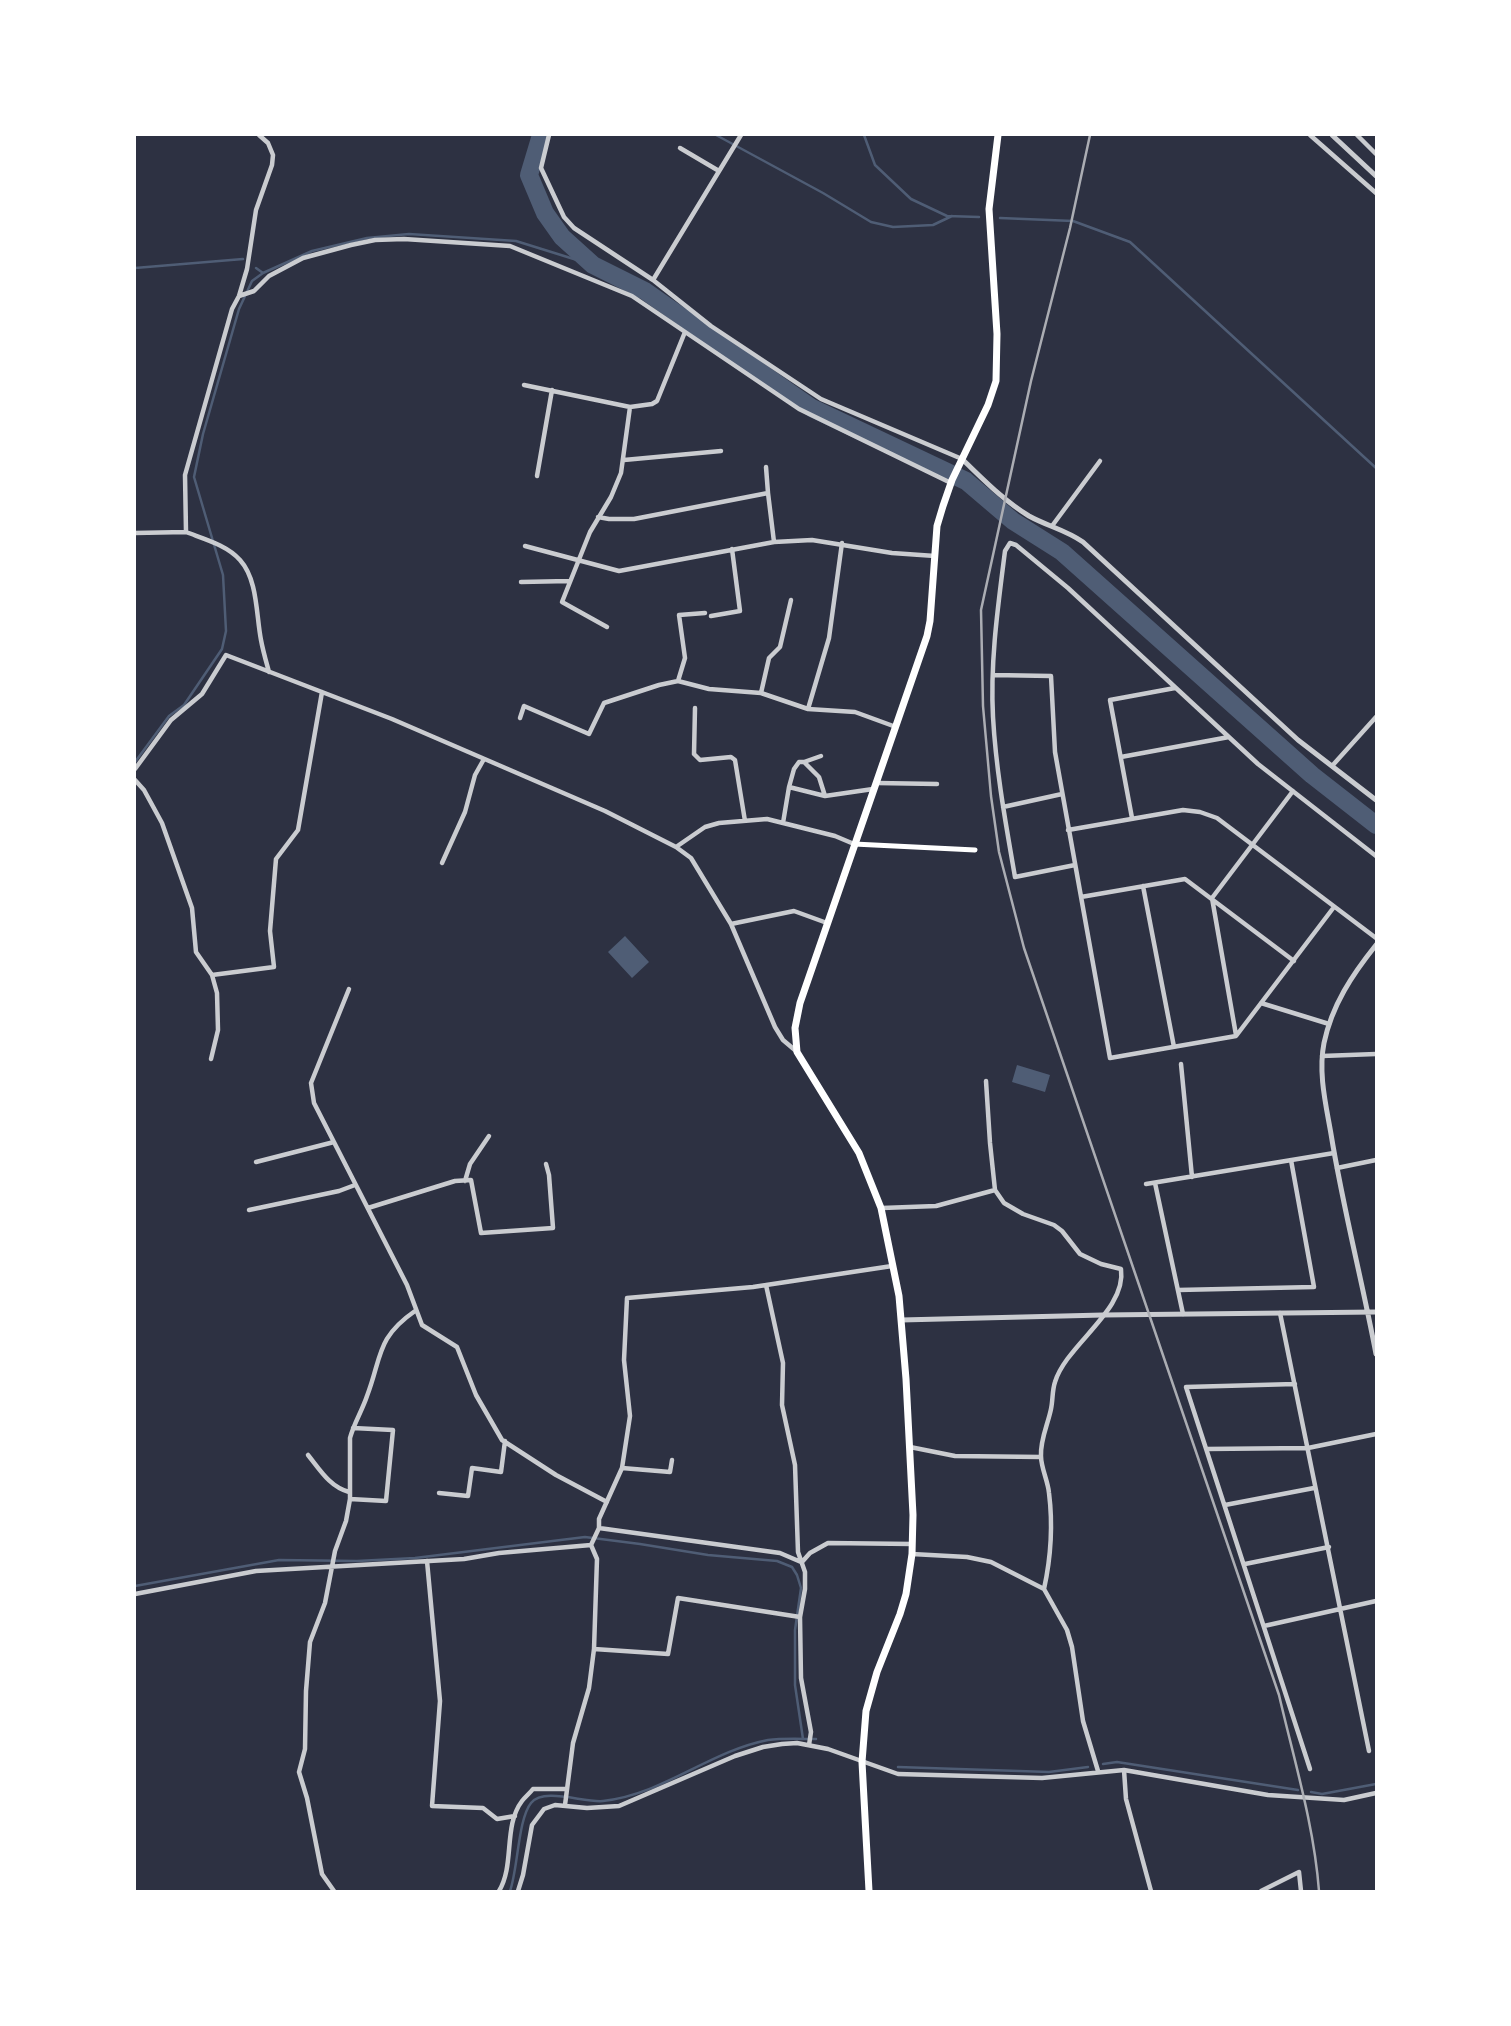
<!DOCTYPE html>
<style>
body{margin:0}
#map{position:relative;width:1511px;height:2026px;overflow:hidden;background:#2d3142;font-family:"PT Sans",sans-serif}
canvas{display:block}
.frame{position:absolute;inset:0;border:136px solid #fff;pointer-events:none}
</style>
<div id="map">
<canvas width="1511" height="2026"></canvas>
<div class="frame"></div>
</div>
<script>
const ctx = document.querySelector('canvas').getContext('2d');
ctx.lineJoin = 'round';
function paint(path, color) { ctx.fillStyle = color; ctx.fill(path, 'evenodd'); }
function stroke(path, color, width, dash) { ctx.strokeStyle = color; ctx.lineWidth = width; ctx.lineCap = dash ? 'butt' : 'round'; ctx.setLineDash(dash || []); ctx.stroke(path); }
paint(new Path2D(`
 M625,936l24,26 -17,16 -24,-26z
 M1017,1065l33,10 -5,17 -33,-10z`), '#4f5d75');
stroke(new Path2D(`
 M716,135l107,58 48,29 22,5 40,-2 19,-9
 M864,135l11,30 36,34 36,17 32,1
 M1000,218l73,3 57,21 246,226
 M135,268l108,-9
 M256,268l7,5 49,-22 55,-13 42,-4 107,7 77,24
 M135,762l34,-46 15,-11 38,-56 4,-18 -3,-56 -29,-98 9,-43 36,-125 13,-28 11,-8
 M135,1586l144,-26 78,1 58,-3 170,-21 55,7 68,11 69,6 15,6 5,8 4,13 -6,42v55l8,54
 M1103,1764l14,-2 181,28
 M898,1767l151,5 39,-5
 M1311,1792l11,2 54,-10
 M510,1891c8,-22 8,-72 21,-88 13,-16 53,0 72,-2 59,-6 107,-50 165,-61 15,-2 33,-1 48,-1`), '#4f5d75', 2.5);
stroke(new Path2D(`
 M541,135l-12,40 16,38 17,24 31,28 52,26 167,117 154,73 47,40 49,31 250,223 64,50`), '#4f5d75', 18);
stroke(new Path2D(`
 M259,135l9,8 5,12 -1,10 -16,45 -9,59 -8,27 -7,13 -47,166 1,57c18,7 41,13 54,28 18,20 16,55 21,80 2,11 5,21 8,32
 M549,135l-8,33 23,49 10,11 79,52 58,46 110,73 141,60
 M1310,135l66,58
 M1357,135l19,19
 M680,148l39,23
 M653,280l88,-145
 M239,296l15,-5 15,-15 34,-18 48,-13 24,-5 29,-1 106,7 122,50 167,113 152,74
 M524,385l106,22
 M624,460l97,-9
 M766,467l2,26
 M537,476l15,-86
 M598,517l11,2h25l134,-26 6,49
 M1052,526l48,-65
 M135,533l51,-1
 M525,546l94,25 155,-29 38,-2 80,13 43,3
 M521,582l48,-1
 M711,616l29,-5 -8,-62
 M607,627l-45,-25 28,-70 21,-35 10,-24 9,-66 22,-3 5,-3 28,-69
 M993,675l58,1 4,76 55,306 126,-22 98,-129
 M678,681l7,-23 -6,-43 26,-2
 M761,693l8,-35 11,-11 11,-47
 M695,708l-1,46 6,6 31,-3 4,3 10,61
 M808,709l21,-71 13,-95
 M520,718l4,-12 65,28 15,-31 55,-18 19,-4 31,8 52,4 47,16 47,3 41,15
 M1121,757l108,-20
 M804,762l17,-6
 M1332,766l44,-49
 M135,769l36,-49 31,-26 24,-39 166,64 213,92 71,36 15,11 40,66 44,103 8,13 13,11
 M135,780l9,10 18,33 30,85 4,44 16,23 5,18 1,37 -7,29
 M877,783l60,1
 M789,787l5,-18 5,-7h5l15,15 6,19
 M1003,807l59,-13
 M1132,818l-22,-118 65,-12
 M783,823l6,-36 36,9 48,-7
 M1068,830l115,-20 17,2 17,6 159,120
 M676,847l29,-20 14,-4 48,-4 68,17 19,8
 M442,863l23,-51 10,-37 9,-16
 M1075,865l-60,12c-9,-52 -19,-106 -22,-160 -3,-55 5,-111 12,-166l5,-8 6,2 52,43 190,176 118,92
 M1143,886l31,161
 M1081,897l104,-18 109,82
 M731,924l63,-13 33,12
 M212,975l62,-8 -4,-36 6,-72 22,-29 24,-138
 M349,989l-38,94 3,20 93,182 15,40 35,22 19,48 26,45 54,35 51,27
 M1261,1003l68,21
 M1236,1035l-24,-137 81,-107
 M1322,1056l54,-2
 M1181,1064l11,113
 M986,1081l4,62 5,47 9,13 19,11 31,11 8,6 18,23 21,10 20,5c6,41 -55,76 -66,113 -3,9 -2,18 -4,27 -3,15 -11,31 -10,47 0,12 7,25 8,37 4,32 2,64 -5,96
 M256,1162l78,-20
 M1337,1168l39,-8
 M465,1181l5,-17 19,-28
 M1155,1183l28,131
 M1146,1184l188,-31
 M368,1208l87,-27 16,-1 10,53 72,-5 -4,-53 -3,-11
 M882,1208l54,-2 59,-16
 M249,1210l90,-19 16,-6
 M766,1285l17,78 -1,42 13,60 3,87 7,20v17l-5,28 1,61 10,54 -2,13
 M1178,1290l136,-3 -23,-127
 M1280,1313l89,438
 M1295,1384l-109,3 124,382
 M910,1447l45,9 86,1
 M1206,1449l102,-1 68,-14
 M308,1455c12,15 22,32 41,37
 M622,1468l48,4 2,-12
 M439,1493l29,3 4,-28 29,4 4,-31
 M350,1499l36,2 7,-71 -40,-2
 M1225,1505l89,-17
 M599,1528l181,25 21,9
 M912,1554l55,3 24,5 53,27 23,41 5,17 11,74 15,50
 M427,1561l13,140 -8,105 51,2 14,11 18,-3
 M802,1562l8,-9 18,-10 84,1
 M1245,1564l84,-17
 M135,1594l121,-23 208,-12 35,-6 92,-8
 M1264,1626l112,-25
 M594,1649l74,5 10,-56 122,19
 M1124,1770l2,29 25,92
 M565,1805l8,-62 16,-55 5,-39 3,-90 -6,-14 8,-17v-9l23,-51 8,-52 -6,-56 3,-62 126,-11 139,-21
 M334,1891l-12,-17 -15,-76 -8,-26 6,-23 1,-58 4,-49 15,-39 10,-52 11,-30 4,-22v-61c4,-15 12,-27 17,-42 15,-39 9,-58 48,-85
 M499,1891c16,-26 4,-65 23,-90 3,-4 8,-8 11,-12h34
 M518,1891l5,-16 9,-50 12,-16 11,-4 32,3 32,-2 116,-50 28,-9 19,-3 15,-1 31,6 70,25 144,4 82,-8 144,25 76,5 32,-7
 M1261,1891l38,-19 2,19`), '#caccd0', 4.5);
stroke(new Path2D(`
 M1332,135l44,41
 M962,459c21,20 42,42 67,57 18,10 37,14 54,26l215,198 78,60
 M1376,945c-24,30 -44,60 -52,98 -6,30 2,62 7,91 12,74 31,146 45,220
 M901,1320l202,-5 273,-3`), '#caccd0', 5);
stroke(new Path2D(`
 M854,844l121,6`), '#fff', 5);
stroke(new Path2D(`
 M869,1891l-7,-129 4,-51 11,-39 23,-58 6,-20 6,-40 1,-39 -7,-136 -7,-83 -18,-88 -22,-55 -62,-101 -2,-24 5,-25 127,-367 3,-15 7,-95 6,-20 9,-26 36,-75 8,-24 1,-47 -8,-125 9,-74`), '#fff', 7);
stroke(new Path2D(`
 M1090,135l-20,93 -39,153 -50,229 2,96 8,90 8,56 25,96 255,747c15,65 35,130 40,196`), '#abadb3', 2.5);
</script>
